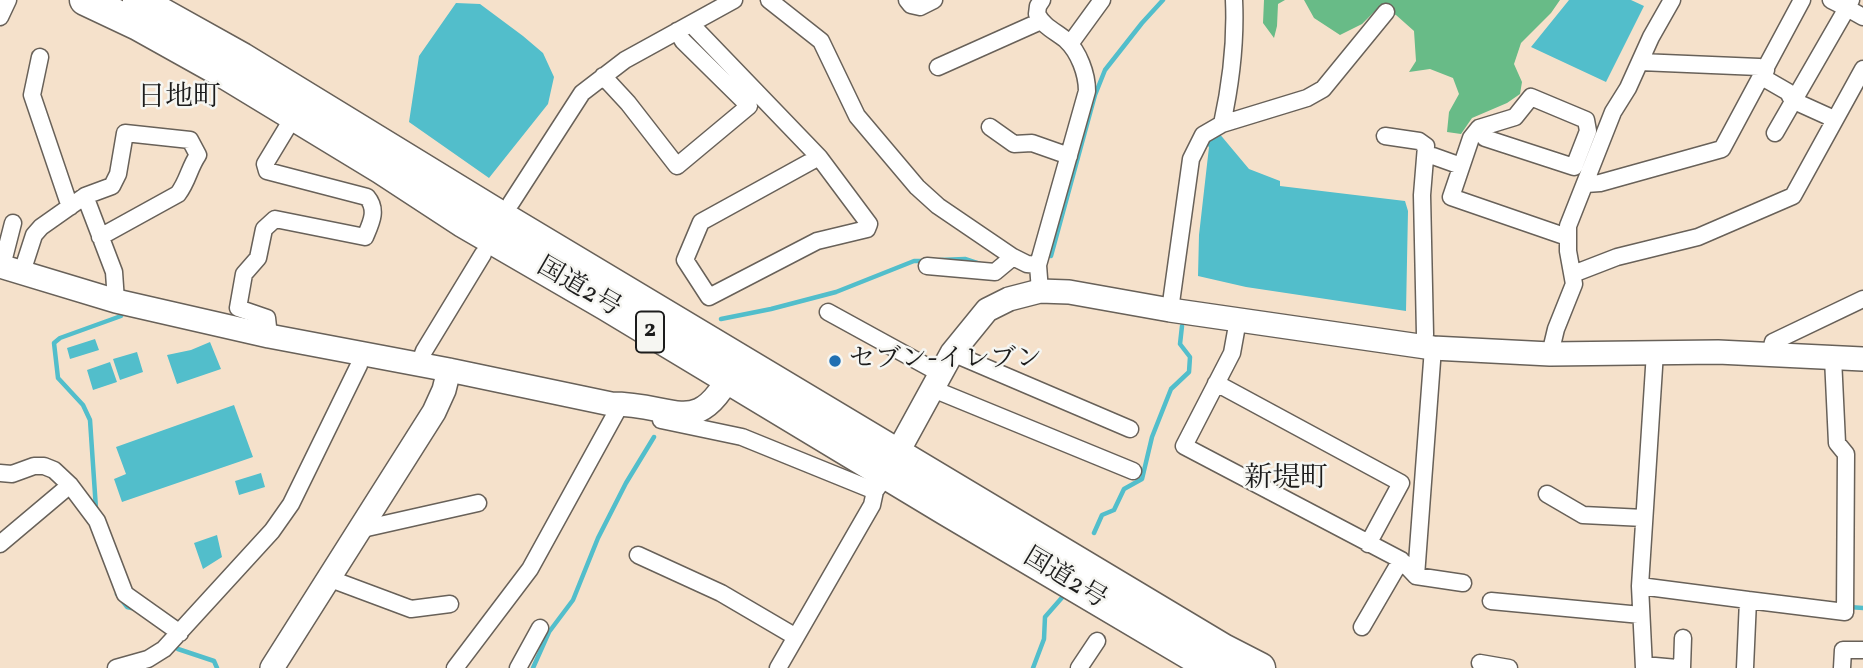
<!DOCTYPE html>
<meta charset="utf-8">
<style>
body{margin:0}
canvas{display:block;background:#f5e1cb}
</style>
<canvas width="1863" height="668"></canvas>
<script>
const ctx = document.querySelector('canvas').getContext('2d');
ctx.lineJoin = 'round';
function paint(path, color) { ctx.fillStyle = color; ctx.fill(path, 'evenodd'); }
function stroke(path, color, width, dash) { ctx.strokeStyle = color; ctx.lineWidth = width; ctx.lineCap = dash ? 'butt' : 'round'; ctx.setLineDash(dash || []); ctx.stroke(path); }
function drawText(font, color, halo, rows, align = 'center') {
  ctx.font = font + ' Vollkorn,"Noto Serif JP",serif'; ctx.lineWidth = 5; ctx.setLineDash([]); ctx.textBaseline = 'middle'; ctx.strokeStyle = halo; ctx.fillStyle = color; for (const [text, x, y, turn = 0] of rows) {
    ctx.save(); ctx.translate(x, y); ctx.rotate((+turn || 0) * Math.PI / 180); ctx.textAlign = isNaN(turn) ? turn : align; if (halo) ctx.strokeText(text, 0, 0); ctx.fillText(text, 0, 0); ctx.restore();
  }
}
paint(new Path2D(`
 M1264,0h21l-7,4 -1,22 -3,12 -11,-15z
 M1304,0h256l-9,13 -30,30 -7,21 8,18 -2,12 -13,9 -35,15 -11,16 -14,-2 2,-20 10,-18 -6,-16 -23,-9 -21,3 7,-11 -2,-30 -18,-16 -19,-6 -15,15 -22,11 -26,-17z`), '#68bb87');
paint(new Path2D(`
 M1569,0h62l13,6 -38,76 -75,-35z
 M456,3l24,1 43,32 20,17 11,24 -6,27 -59,74 -80,-56 10,-66z
 M1218,132l31,37 31,12v5l125,15 3,10 -2,100 -160,-24 -48,-11 1,-41 10,-88 -5,-4z
 M95,339l4,11 -29,9 -3,-11z
 M210,342l11,27 -44,15 -10,-29 24,-5z
 M137,352l6,20 -23,8 -7,-21z
 M110,362l7,20 -24,8 -6,-20z
 M234,405l19,52 -131,45 -8,-23 12,-5 -10,-27z
 M261,473l4,14 -26,8 -4,-14z
 M217,535l5,22 -19,12 -9,-26z`), '#52becb');
stroke(new Path2D(`
 M1051,256l44,-161 10,-25 37,-47 21,-23
 M940,260l25,-1 15,5
 M721,319l50,-10 65,-17 78,-31h11
 M96,509l-6,-89 -7,-15 -25,-27 -4,-35 6,-5 61,-22
 M1094,533l8,-18 12,-5 10,-21 18,-10 10,-42 19,-48 18,-17 1,-15 -10,-13 2,-18
 M117,594l10,13 9,2
 M1849,607l14,1
 M174,644l4,5 36,12 3,7
 M533,668l16,-36 24,-32 25,-62 28,-55 28,-46
 M1033,668l11,-29 1,-22 21,-24`), '#52becb', 4.5);
const street = new Path2D(`
 M769,0l52,41 36,75 60,71 21,19 75,51 14,7 11,1
 M907,0l4,5 9,2 14,-7
 M1851,0l-4,8 16,9
 M0,17l8,-17
 M691,24l128,133 50,67 -2,5 -50,12 -108,56 -24,-37 16,-38 118,-65
 M1070,44l32,-44
 M40,57l-8,38 38,112
 M1640,62l119,5 7,3
 M938,67l103,-46
 M603,76l25,27 49,63 72,-60 -66,-65 -6,-10
 M1762,77l26,15 4,8 42,19
 M1531,97l55,23 2,11 -14,36 -89,-29 -6,-10 36,-11z
 M1222,124c9,-41 14,-81 12,-124
 M990,127l24,17 18,-1 37,13
 M1479,128l-8,10 -20,59 116,40
 M1775,133l72,-125 -16,-8
 M1385,136l34,5 7,5 -4,49 3,139 -2,12
 M1426,156h7l28,10
 M1586,184l14,-1 122,-34 80,-149
 M85,196l29,76 2,29
 M511,203l71,-110 43,-33 109,-60
 M2,266l11,-43
 M927,266l68,6 18,-15
 M22,272l12,-37 7,-8 44,-31 27,-10 6,-12 7,-41 65,7 8,15c-9,13 -10,26 -20,39l-78,43
 M1573,274l44,-17 81,-20 95,-41 70,-127
 M1040,291l-2,-26 49,-174c0,-17 -8,-39 -21,-51 -11,-9 -22,-13 -29,-26l1,-8 4,-6
 M1170,310l21,-151 12,-24 19,-11 85,-26 16,-9 63,-77
 M828,312l113,62
 M1238,320l-6,33 -48,93 217,114 15,16 47,7
 M269,336l-2,-18 -29,-10 6,-34 14,-16 6,-29 11,-10 90,18c6,-14 13,-27 2,-40l-100,-26 -2,-7 29,-48
 M952,353l178,76
 M1550,354l6,-25 18,-45 -6,-33v-25l45,-114 15,-24 23,-51 21,-37
 M1770,354l3,-12 90,-43
 M419,364l5,-13 59,-97
 M1216,383l185,100 -33,61
 M933,389l200,82
 M661,420l81,17 133,54
 M0,473l12,1 22,-8h10l10,4 16,15 27,36 28,73 55,39
 M1547,494l36,21 61,3
 M358,530l120,-27
 M0,544l70,-59
 M638,555l83,38 75,44
 M1416,576l17,-228
 M328,578l83,31 39,-5
 M1640,586l108,14 -3,68
 M1748,600l97,12 1,-158 -9,-11 -4,-85
 M1491,601l150,14
 M1362,627l39,-67
 M1480,663l29,5
 M1644,665l33,3
 M116,668l32,-9 16,-10 108,-118 19,-27 68,-139 1,-11
 M455,668l75,-99 87,-158 -6,-7
 M518,668l22,-40
 M778,668l94,-163 3,-14 5,-7
 M1079,668l18,-27
 M1644,668l-4,-82 15,-234
 M1682,668l1,-30
 M1842,668l1,-18h20`);
const secondary = new Path2D(`
 M0,266l116,35 153,35 180,34 162,34c68,0 86,38 125,-40
 M889,468l63,-115 35,-43 22,-11 31,-8 29,1 101,18 263,38 117,6 168,-2 145,7
 M272,668l162,-256 10,-22 5,-20`);
const highway = new Path2D(`
 M85,0l53,25 86,48 158,96 81,53 143,83 340,205 267,158
 M138,0l104,58 250,153 731,438 37,19`);
stroke(street, '#686159', 19);
stroke(secondary, '#686159', 26);
stroke(highway, '#686159', 33);
stroke(street, '#fff', 16);
stroke(secondary, '#fff', 23);
stroke(highway, '#fff', 30);
for (const [x, y, r, color] of [
 [835,361,7,"#1f6fb2"]
]) { const dot = new Path2D(); dot.arc(x, y, r, 0, 2 * Math.PI); ctx.fillStyle = color; ctx.fill(dot); stroke(dot, '#f6f6f2', 2.5); }
for (const [x, y, w] of [
 [650,332,28]
]) { const box = new Path2D(); box.roundRect(x - w / 2, y - 20.5, w, 41, 5); ctx.fillStyle = '#f6f6f2'; ctx.fill(box); stroke(box, '#1c1c1c', 2); }
drawText('bold 24px', '#1c1c1c', null, [
 ["2",650,332]
]);
drawText('26px', '#1c1c1c', '#f6f6f2', [
 ["国道2号",578,289,30],
 ["国道2号",1064,580,31]
]);
drawText('26px', '#1c1c1c', '#f6f6f2', [
 ["セブン-イレブン",849,361]
], 'left');
drawText('28px', '#1c1c1c', '#f6f6f2', [
 ["日地町",179,100],
 ["新堤町",1286,481]
]);
</script>
